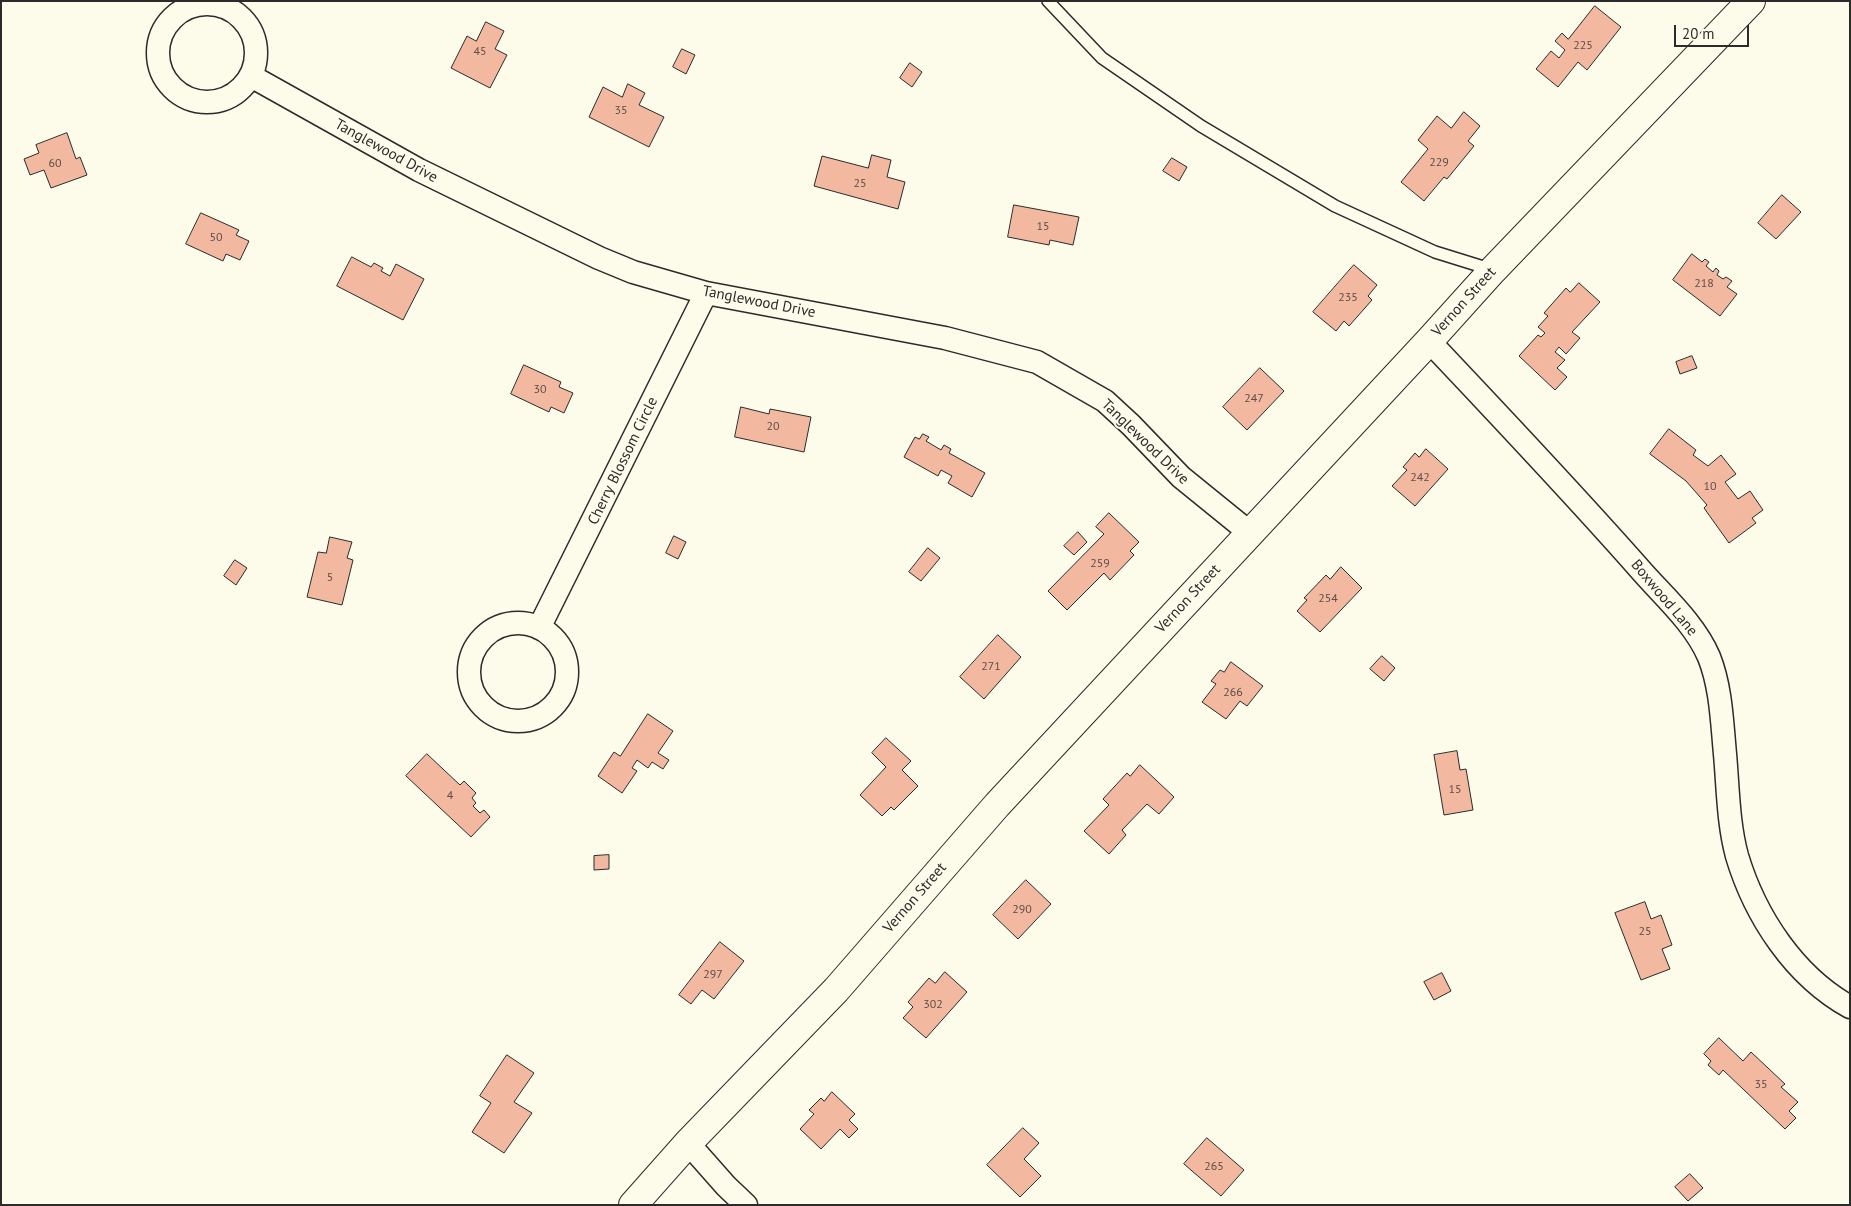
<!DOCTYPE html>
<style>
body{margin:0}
#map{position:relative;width:1851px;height:1206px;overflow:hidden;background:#fdfbea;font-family:"PT Sans",sans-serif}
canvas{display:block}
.frame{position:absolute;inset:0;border:2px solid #2b2b2b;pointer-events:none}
.scale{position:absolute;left:1674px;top:25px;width:75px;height:22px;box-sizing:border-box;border:2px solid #2b2b2b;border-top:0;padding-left:6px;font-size:15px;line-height:18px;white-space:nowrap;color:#2b2b2b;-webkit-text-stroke:4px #fdfbea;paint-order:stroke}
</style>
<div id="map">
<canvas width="1851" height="1206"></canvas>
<div class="frame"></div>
<div class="scale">20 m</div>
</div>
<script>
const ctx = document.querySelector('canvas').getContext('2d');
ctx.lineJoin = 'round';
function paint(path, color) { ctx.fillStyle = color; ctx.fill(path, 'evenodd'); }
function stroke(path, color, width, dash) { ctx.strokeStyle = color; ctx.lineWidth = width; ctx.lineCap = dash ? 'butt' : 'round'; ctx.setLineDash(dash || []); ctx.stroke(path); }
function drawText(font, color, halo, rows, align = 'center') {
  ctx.font = font + ' "PT Sans",sans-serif'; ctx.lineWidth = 4; ctx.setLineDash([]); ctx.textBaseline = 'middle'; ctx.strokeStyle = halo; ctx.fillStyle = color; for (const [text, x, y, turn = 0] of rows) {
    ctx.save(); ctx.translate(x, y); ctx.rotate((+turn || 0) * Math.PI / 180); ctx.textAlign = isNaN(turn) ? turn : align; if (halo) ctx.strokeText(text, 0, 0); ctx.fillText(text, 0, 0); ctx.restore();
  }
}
const building = new Path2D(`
 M1595,6l26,21 -34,43 -9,-8 -20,25 -22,-18 15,-18 8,7 6,-8 -10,-9 7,-8 6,6z
 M486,22l18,9 -9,18 12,6 -17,33 -39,-20 16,-32 9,5z
 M682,49l13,6 -9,19 -13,-7z
 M910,63l12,9 -10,15 -12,-9z
 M628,84l17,9 -6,12 25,12 -15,30 -60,-30 14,-30 19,10z
 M1464,112l16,14 -12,15 6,5 -27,33 -3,-2 -20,24 -23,-19 27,-33 -10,-9 19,-24 14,12z
 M67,133l9,26 4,-2 7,18 -36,13 -7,-18 -14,5 -6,-16 15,-6 -3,-8z
 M872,155l19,5 -4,17 18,5 -7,27 -84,-23 8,-30 46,12z
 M1172,158l15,9 -8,14 -16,-10z
 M1782,195l19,17 -25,27 -18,-16z
 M1014,205l65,12 -6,28 -23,-5 -1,5 -41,-8z
 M201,213l38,17 -3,5 13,6 -9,19 -14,-6 -3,7 -37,-17z
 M1692,254l10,8 3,-3 4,3 -3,4 7,6 3,-4 3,3 -2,4 6,4 3,-2 6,4 -5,6 10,7 -17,22 -47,-36z
 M352,257l19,10 3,-4 9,5 -2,3 9,5 6,-12 28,15 -21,41 -66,-34z
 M1354,265l23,20 -9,11 4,4 -23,26 -5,-5 -8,10 -23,-19z
 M1579,283l21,19 -28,30 8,6 -14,16 -7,-7 -4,5 10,8 -8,8 10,9 -12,13 -36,-34 19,-21 3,2 4,-4 -7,-6 10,-11 -4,-3 22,-25 4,4z
 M1692,356l5,12 -17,6 -4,-12z
 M524,365l37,17 -2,5 14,6 -9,20 -13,-6 -2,5 -38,-18z
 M1260,368l24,23 -37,39 -24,-23z
 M741,407l28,7 1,-5 41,8 -7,35 -69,-15z
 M1669,429l27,21 -3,5 15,11 13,-11 15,19 -11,8 13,17 12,-8 13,19 -11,8 4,5 -27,20 -25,-35 3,-3 -21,-24 -36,-27z
 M923,434l6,3 -3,4 15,9 3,-5 7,4 -2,4 36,20 -13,24 -24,-14 4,-7 -11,-6 -3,6 -34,-19 11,-20 4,2z
 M1426,449l22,20 -33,37 -23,-20 15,-16 -4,-3 12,-14 4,4z
 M1109,513l30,29 -9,9 4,4 -24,25 -6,-7 -37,37 -19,-19 56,-57 -8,-7z
 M1078,532l9,10 -13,13 -10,-9z
 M674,536l12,6 -8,17 -12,-6z
 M330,537l22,5 -5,16 6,2 -11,45 -35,-8 11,-45 8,1z
 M928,548l12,10 -19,23 -12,-9z
 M235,560l12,8 -11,17 -12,-9z
 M1341,567l21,21 -42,44 -23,-21 10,-11 -3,-2 22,-23 4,4z
 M998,635l23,22 -37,42 -24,-22z
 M1382,656l13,12 -11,13 -14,-12z
 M1231,662l32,24 -16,20 -7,-5 -14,18 -24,-17 14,-18 -5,-3 9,-11 4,2z
 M648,714l25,17 -15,22 11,7 -6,9 -11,-7 -4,6 -11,-8 -5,8 5,3 -15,22 -24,-17 16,-24 6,4z
 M886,738l25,23 -9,9 16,16 -24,24 -3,-3 -9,9 -22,-21 26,-28 -14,-14z
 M1457,751l3,19 6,-1 7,41 -29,5 -10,-60z
 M427,754l33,31 4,-4 12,12 -4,5 4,5 -3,3 7,7 4,-3 6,7 -19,20 -65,-61z
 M1140,765l34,32 -15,17 -12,-10 -25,26 4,5 -17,19 -25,-23 25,-26 -6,-6 24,-26 3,3z
 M609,855v14l-15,1v-14z
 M1026,880l25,24 -33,35 -25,-24z
 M1645,902l6,17 10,-4 11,30 -10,4 8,20 -29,11 -26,-67z
 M720,942l24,19 -30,38 -12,-9 -11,14 -12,-9z
 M945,972l22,20 -41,46 -23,-20 10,-11 -5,-5 21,-24 6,5z
 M1442,973l9,18 -17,9 -10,-18z
 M1719,1038l24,23 8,-9 34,32 -4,3 17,15 -9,9 7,7 -11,11 -62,-59 -4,5 -11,-10 3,-4 -7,-7z
 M507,1055l27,18 -20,29 18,11 -28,40 -32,-21 19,-29 -11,-7z
 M832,1092l23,22 -6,6 9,9 -9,9 -9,-9 -19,20 -21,-20 14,-15 -5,-4 12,-12 3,3z
 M1023,1128l16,15 -15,16 17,17 -21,21 -33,-32z
 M1207,1138l37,32 -23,26 -37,-32z
 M1690,1174l13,14 -15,13 -13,-14z`);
paint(building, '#f2b8a0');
stroke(building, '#2b2b2b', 1);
const lane = new Path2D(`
 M1048,1l54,57 99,68 134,80 100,46 58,18`);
const street = new Path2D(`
 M158 53a49 49 0 1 1 98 0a49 49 0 1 1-98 0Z
 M251,76l168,94 180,88 34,14 73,21 239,45 92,24 68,39 26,24 50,52 69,56
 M1429,341c71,75 141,149 209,226 24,28 56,55 71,90 12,30 13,65 16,97 3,33 3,69 12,102 18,60 57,120 113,151
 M469 672a49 49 0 1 1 98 0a49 49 0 1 1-98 0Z
 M539,628l167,-335
 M688,1143l38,43 20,19`);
const secondary = new Path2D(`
 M633,1205l55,-62 148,-153 161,-185 432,-464 64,-71 258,-269`);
stroke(lane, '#2b2b2b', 14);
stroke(street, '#2b2b2b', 25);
stroke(secondary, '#2b2b2b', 30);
stroke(lane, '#fdfbea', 11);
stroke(street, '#fdfbea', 22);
stroke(secondary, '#fdfbea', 28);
drawText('12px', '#5d4e48', null, [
 ["225",1583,46],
 ["45",480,52],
 ["35",621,111],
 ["229",1439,163],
 ["60",55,164],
 ["25",860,184],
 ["15",1043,227],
 ["50",216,238],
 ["218",1704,284],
 ["235",1348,298],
 ["30",540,390],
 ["247",1254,399],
 ["20",773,427],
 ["242",1420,478],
 ["10",1710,487],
 ["259",1100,564],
 ["5",330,578],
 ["254",1328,599],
 ["271",991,667],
 ["266",1233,693],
 ["15",1455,790],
 ["4",450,796],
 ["290",1022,910],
 ["25",1645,932],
 ["297",713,975],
 ["302",933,1005],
 ["35",1761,1085],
 ["265",1214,1167]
]);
drawText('15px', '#2b2b2b', '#fdfbea', [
 ["Tanglewood Drive",386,151,29],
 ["Tanglewood Drive",759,302,11],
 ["Vernon Street",1464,302,-48],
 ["Tanglewood Drive",1145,442,44],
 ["Cherry Blossom Circle",623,461,-64],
 ["Boxwood Lane",1664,598,50],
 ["Vernon Street",1188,599,-47],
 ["Vernon Street",915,898,-49]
]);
</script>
